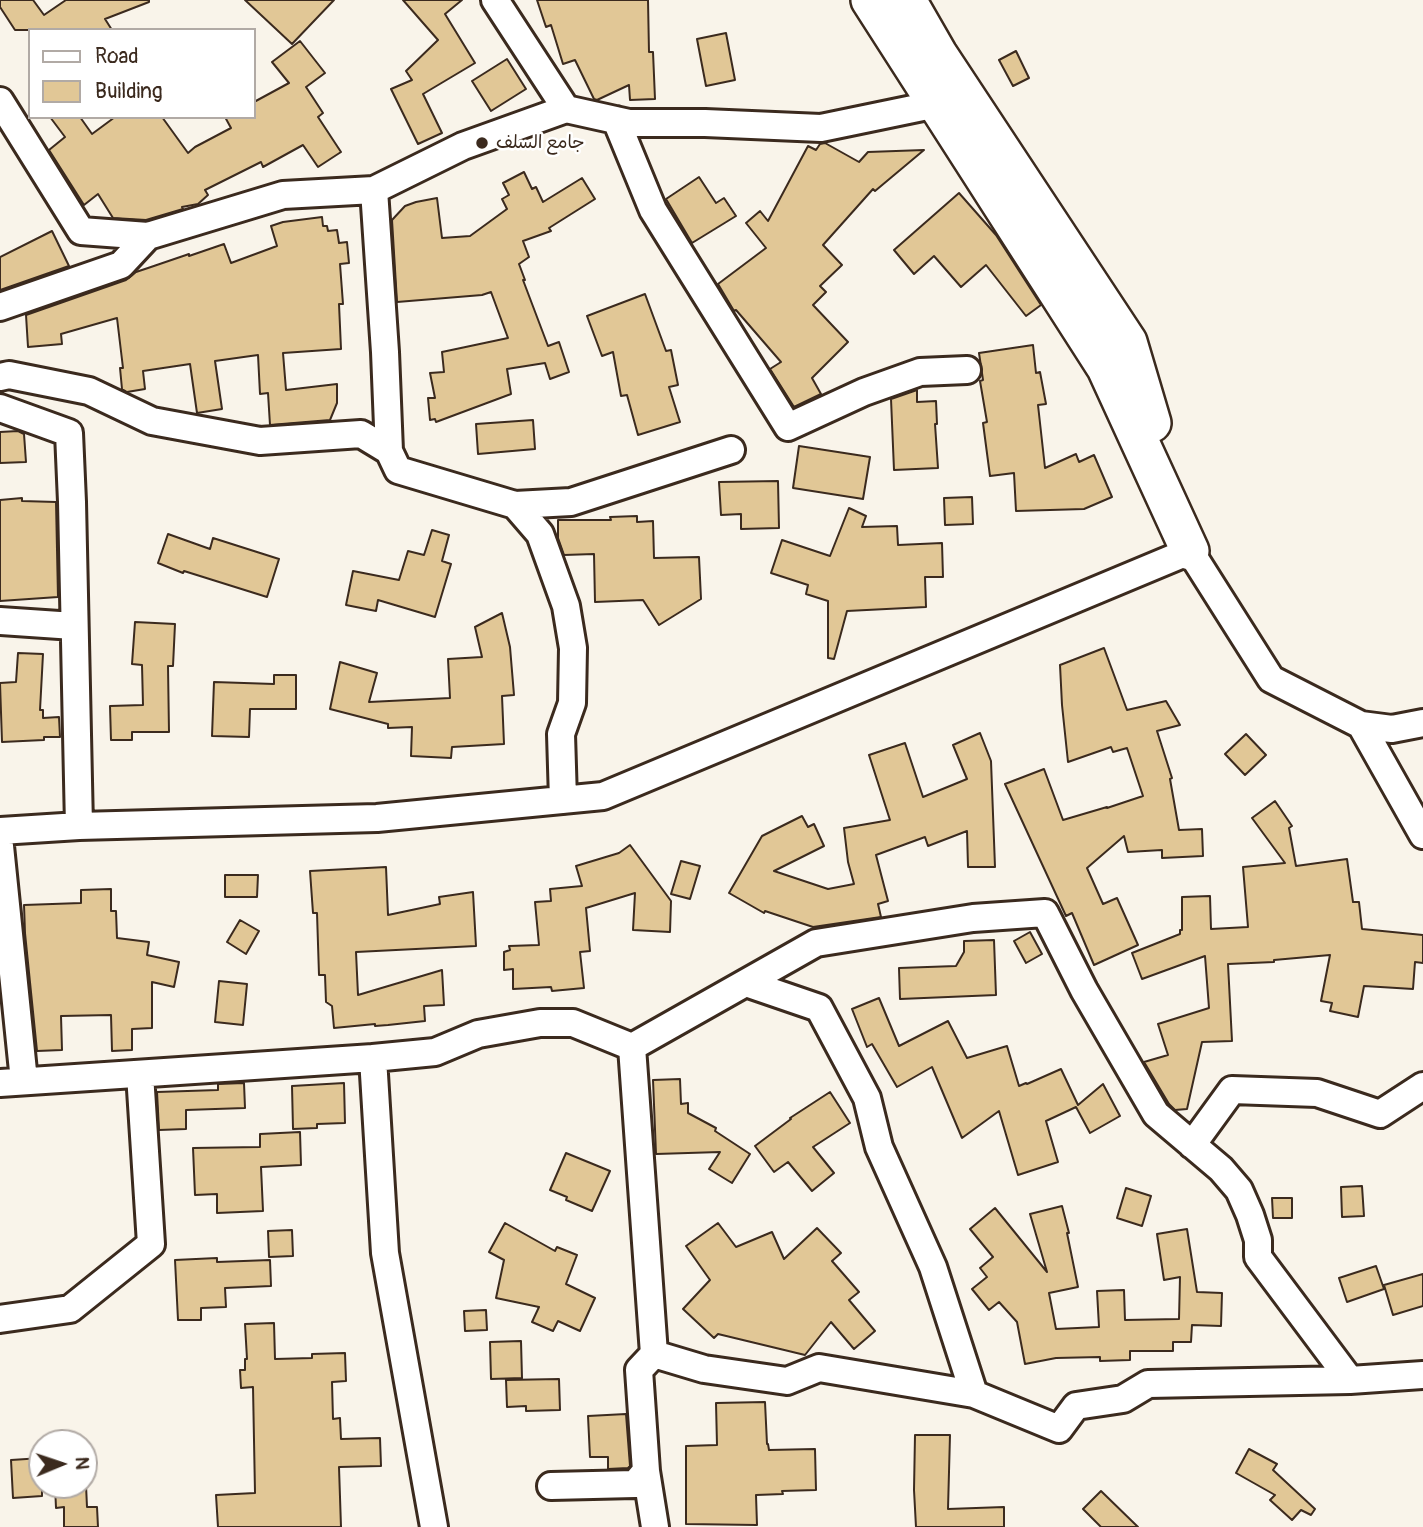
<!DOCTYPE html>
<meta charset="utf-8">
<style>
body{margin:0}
#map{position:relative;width:1423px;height:1527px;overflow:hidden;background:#f9f4ea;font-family:Pangolin,sans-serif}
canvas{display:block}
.legend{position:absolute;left:28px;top:28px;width:228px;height:91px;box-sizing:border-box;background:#fff;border:2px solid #b1aaa5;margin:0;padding:9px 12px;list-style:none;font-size:21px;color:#3b2a1e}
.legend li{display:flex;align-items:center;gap:14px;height:35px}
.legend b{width:35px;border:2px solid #b1aaa5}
.north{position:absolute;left:28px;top:1429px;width:70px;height:70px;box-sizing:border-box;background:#fff;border:2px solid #b1aaa5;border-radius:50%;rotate:88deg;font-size:19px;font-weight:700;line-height:28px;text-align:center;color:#3b2a1e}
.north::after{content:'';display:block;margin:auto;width:24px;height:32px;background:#3b2a1e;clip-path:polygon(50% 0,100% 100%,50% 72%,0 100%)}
</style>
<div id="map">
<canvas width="1423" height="1527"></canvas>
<ul class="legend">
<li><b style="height:9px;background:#fff"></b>Road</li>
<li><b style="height:19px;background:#e1c796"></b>Building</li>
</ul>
<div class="north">N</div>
</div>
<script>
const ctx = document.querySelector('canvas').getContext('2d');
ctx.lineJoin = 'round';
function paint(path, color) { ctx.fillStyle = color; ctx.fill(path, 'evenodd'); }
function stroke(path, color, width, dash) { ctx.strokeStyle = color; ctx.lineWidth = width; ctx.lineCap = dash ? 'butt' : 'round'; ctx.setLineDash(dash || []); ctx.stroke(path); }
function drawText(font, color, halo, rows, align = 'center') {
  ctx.font = font + ' Pangolin,"Playpen Sans Arabic",sans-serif'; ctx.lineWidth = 5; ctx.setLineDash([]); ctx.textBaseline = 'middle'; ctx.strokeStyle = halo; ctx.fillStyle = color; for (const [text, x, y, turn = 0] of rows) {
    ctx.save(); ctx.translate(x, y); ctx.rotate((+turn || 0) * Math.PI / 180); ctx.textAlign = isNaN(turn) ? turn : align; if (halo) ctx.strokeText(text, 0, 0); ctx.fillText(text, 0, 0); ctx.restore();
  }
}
const building = new Path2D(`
 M0,0h33l11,15 22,-15h83v2l-44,17 7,11h-97l-15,-23z
 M245,0h89l-42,44z
 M403,0h59l-17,14 30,49 -52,31 19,39 -24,11 -27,-55 21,-9 -6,-9 32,-31z
 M537,0h111l1,52h4l2,47 -25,1 -1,-15 -32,15 -3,-1 -19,-39 -12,4 -12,-39 -5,2z
 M726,33l9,47 -29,6 -9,-47z
 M300,41l25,32 -19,14 17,26 -5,4 23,35 -23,15 -15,-22 -40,22 -2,-5 -56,28 3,5 -10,9 -16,3 1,2 -37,11 -33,-2 -15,-24 -14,11 -35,-55 16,-13 -15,-20h30l12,17 23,-17h47l26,36 7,-6 36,-19 -6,-11h29v-15l35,-19 -17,-21z
 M1016,51l13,27 -16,8 -14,-26z
 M507,59l19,30 -35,22 -19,-30z
 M825,143l34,19 9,-10 56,-2 -49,41 -2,-2 -50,56 19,20 -22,21 6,6 -13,13 35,37 -36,36 9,16 -27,13 -24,-38 11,-7 -45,-52 -2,1 -16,-27 48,-36 -20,-25 14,-12 8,10 40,-75 8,4 4,-6z
 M524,172l8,17 4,-2 7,15 39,-24 13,21 -46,29 2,3 -28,10 6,16 -10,7 6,16h-2l25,66 11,-4 10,30 -19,7 -5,-16 -38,6 4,25 -75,28 -1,-3 -5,1 -2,-22h7l-5,-25 14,-1 -2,-20 66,-14 -17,-46 -9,3 -85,7 -5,-82 13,-14 11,-4 21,-4 5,40 28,-2 37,-27 -5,-10 7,-4 -6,-12z
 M699,177l17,26 8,-5 12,18 -44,27 -26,-44z
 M959,193l37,42 45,70 -15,11 -40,-51 -25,22 -27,-31 -20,18 -20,-24z
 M322,217l1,9h4l1,5 9,-1 2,13 8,-1 2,21 -9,1 3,40h-4l2,45 -58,4 3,37 51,-6v19l-7,17 -60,5 -2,-32 -8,1 -2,-39 -43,6 7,48 -25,4 -7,-49 -47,7 2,18 -18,3 -5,-3 -2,-21h3l-6,-50 -56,16 1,10 -34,3 -2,-32 100,-35 10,-8 12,-4 41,-14v2l35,-12 7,19 46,-17 -6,-20 12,-4z
 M52,231l17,35 -69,24v-33z
 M645,294l21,57 5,-1 7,35 -9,2 11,35 -42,13 -11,-40 -6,1 -8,-44 -11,4 -15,-40z
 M1033,345l3,28 4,-1 6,32 -8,1 7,63 31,-14 3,8 15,-7 18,42 -28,12 -68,2 -2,-38 -24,3 -7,-53 4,-1 -7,-41 3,-1 -4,-27z
 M917,390v12l19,-1 1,23h-2l3,44 -44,2 -3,-71z
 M533,420l2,29 -57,5 -2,-30z
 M18,431l6,3 2,28 -26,1v-31z
 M799,446l71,11 -7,42 -70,-11z
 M778,481l1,47 -38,1v-15l-20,1 -2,-33z
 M972,497l1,27 -28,1 -1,-27z
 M22,498v3l34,1 2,95 -58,4v-101z
 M849,508l17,8 -4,11 35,-1 1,19 44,-2 1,34h-18l1,30 -79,4 -13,48 -6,-1v-57l-22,-7 2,-9 -37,-12 11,-33 48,16z
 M637,516v6l16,-1 1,37 45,-1 2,42 -42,26 -16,-25 -48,2 -1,-48 -30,1 -6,-17v-18h53l-1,-3z
 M432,530l17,5 -7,26 9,3 -16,53 -57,-17 -2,11 -30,-6 7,-34 46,9 9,-29 16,4z
 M168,534l42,15 3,-11 66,21 -12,38 -83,-26 -1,2 -25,-10z
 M502,613l8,34 4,48 -12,1 2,48 -52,3 -1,11 -40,-2 1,-29 -24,1v-4l-58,-15 10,-47 37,11 -8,29 81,-4 -2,-39 34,-2 -7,-30z
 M135,622l40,2 -2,42h-5l1,66h-37v8h-21l-1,-34 33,-1 -1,-40 -10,-1z
 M1104,648l23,62 39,-9 14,24 -23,6 15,47 -2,1 9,51 23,-1 1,27 -41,2v-8l-34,2 -4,-16 -37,32 16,36 14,-6 21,47 -44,20 -22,-52 -6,3 -61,-132 39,-15 19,51 44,-13v1l36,-12 -16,-48 -14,4 -2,-5 -43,15 -6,-57 -2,-40z
 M18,653l25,1 -3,56h3v8l16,-1 1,20h-16v3l-42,2 -2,-59 16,-1z
 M274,675h22v34h-46l-1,28 -37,-1 2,-54 60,2z
 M980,733l11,28 4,106h-27l-1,-36 -39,15 -3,-9 -49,18 12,46 -10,3 3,13 -68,10 -48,-16 -1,2 -35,-20 33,-57 40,-20 6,11 6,-3 10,22 -50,25 54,18 26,-5 -6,-22 -4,-34 46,-8 -21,-65 36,-12 18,54 44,-18 -14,-34z
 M1246,734l20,21 -21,20 -20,-21z
 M1275,801l17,25 -3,2 7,38 51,-7 6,43h6l3,27 61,6v28l-8,-1 -2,27 -49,-3 -6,31 -28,-6 2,-8 -11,-2 9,-46 -56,5v2l-46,2 4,77 -30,1 -15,67 -12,1 -6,-6 -25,-42 24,-7 -10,-31 51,-16 -4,-52 -63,23 -10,-26 48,-19v-4h2v-33l28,-1 1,33 37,-2 -5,-60 42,-4 -33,-45z
 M630,845l41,56 -1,31 -37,-2 2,-37 -49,15 4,43 -10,1 4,36 -32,3 -1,-4 -38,2v-20l-9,1v-18l6,-2 -1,-4 30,-1 -4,-43 16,-1 -1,-12 32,-3 -6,-20 43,-13z
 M681,861l19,5 -10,33 -19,-5z
 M386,867l2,48 52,-11 -1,-7 34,-5 3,54 -120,6 2,43 84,-25 2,35 -20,1 1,15 -37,4 -13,1v-2l-41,4 -2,-22 -6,-4 -1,-27h-6l-2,-62h-4l-3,-42z
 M225,875h33l-1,22h-32z
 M111,889v22h5l1,27 32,4 -2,13 32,7 -5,25 -22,-5v46l-20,1v21l-20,1 -1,-36 -50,1 1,34 -25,1 -12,-118 -1,-28 57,-2v-13z
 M240,920l19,11 -13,23 -19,-12z
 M1030,932l12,22 -16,9 -12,-22z
 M994,940l2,55 -96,4 -1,-31 57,-2 8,-14v-11z
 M219,981l28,3 -4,41 -28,-3z
 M879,998l20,48 49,-25 19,37 40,-12 12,40 7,-3 1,1 34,-15 17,36 25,-21 17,32 -30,17 -14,-26 -30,14 12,41 -40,13 -19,-64 -37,27 -30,-71 -35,20 -25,-43 -5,3 -15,-38z
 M680,1079l1,25 7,-1v10l28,15 -1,3 35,23 -18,29 -23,-14 11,-17 -64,2 -3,-74z
 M244,1083l1,25 -59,2v19l-27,1 -2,-38 61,-2v-6z
 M344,1083l1,40 -28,1v4l-24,1 -1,-43z
 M830,1092l20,31 -37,24 21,26 -22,18 -24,-29 -14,10 -19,-26 36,-27 -1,-1z
 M300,1132l1,33 -40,2 2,44 -46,2v-19l-22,1 -2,-47 67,-1v-13z
 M566,1153l44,18 -18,40 -26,-11 1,-3 -17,-7z
 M1362,1186l2,30 -22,1 -1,-30z
 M1126,1188l25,8 -9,30 -25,-8z
 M1272,1198h20v20h-19z
 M1062,1206l7,27h-2l11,54 -29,6 7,36 43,-2 -2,-36 27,-1 1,30 54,-1 1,-42 -16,3 -7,-46 30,-5 10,63 25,1 -1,33 -29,-1 -1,17h-18v9h-43v9l-30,1v-4l-44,1 -31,6 -8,-42 -18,-20 -10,8 -17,-21 15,-12 -7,-9 13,-11 -23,-28 25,-21 52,64 -17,-58z
 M505,1223l50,28 2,-4 20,8 -11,29 29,14 -15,33 -22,-10 -5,10 -21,-9 7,-15 -43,-9 8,-38 -15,-8z
 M718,1223l18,24 36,-15 12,27 33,-31 24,25 -9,8 27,31 -10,8 26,31 -21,18 -23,-27 -26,33 -87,-21 -4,4 -31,-29 27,-29 -24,-34z
 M292,1230l1,26 -24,1 -1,-26z
 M217,1258v4l53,-2 1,26 -46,2 1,19 -25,1v12h-23l-3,-60z
 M1376,1266l8,23 -37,13 -8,-24z
 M1423,1274v32l-30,9 -9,-30z
 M486,1310l1,20 -22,1 -1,-20z
 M274,1323l1,36 37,-1v-4l33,-1 1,28 -14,1 1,37 7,-1 1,21 39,-1 1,28 -42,1 2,60h-123l-2,-32 39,-2 -2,-106 -12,1 -1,-18h5v-11h2l-2,-35z
 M521,1341l1,37 -31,1 -1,-37z
 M559,1379l1,31 -34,1v-5l-19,1 -1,-27z
 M765,1402l2,42h1l1,6 46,-1 1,41 -34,1 1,3 -27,1 1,30 -71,-1v-78l31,-1 -1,-42z
 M626,1414l4,52 -2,2 -20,1v-12h-18l-2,-41z
 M915,1435h35l-2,74 56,-2v20h-88l-2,-37z
 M1249,1449l28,15 -4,6 42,39 -4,6 -10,-5 -9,10 -22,-20 5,-5 -39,-22z
 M42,1458v38l-29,2 -2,-38z
 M55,1485h31l1,22h10l1,20h-34v-20l-8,1z
 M1101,1491l37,36h-37l-18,-18z`);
paint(building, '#e1c796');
stroke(building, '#3b2a1e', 2);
const minor = new Path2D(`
 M0,101l81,130 67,5 135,-41 91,-5 89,-44 103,-37 -71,-109
 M566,109l63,14h76l116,5 116,-24
 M616,120l37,90 135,217 76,-35 56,-20 47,-2
 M374,190l11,162 4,99 9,19 117,35 25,29 26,72 7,42 -1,55 -11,31 2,66
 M0,307l121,-42 27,-29
 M0,377l9,-2 80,16 63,30 108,20 101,-7 28,17
 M0,408l69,25 3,69 7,324 -79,5
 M515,505l56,-3 160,-52
 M0,621l74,5
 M1361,725l62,110
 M79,826l298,-8 226,-22 587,-245 81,128 90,46 31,4 31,-6
 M0,846l24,235
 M746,983l73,25 48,90 12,49 54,120 41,127
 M632,1047l22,307
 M373,1058l62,-6 43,-18 62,-11h33l59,24 184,-104 157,-25 72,-5 39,77 72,124 65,55 18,21 11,25 8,25v17l92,123 73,-5
 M0,1083l373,-25 12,195 49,274
 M1192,1145l40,-55 85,3 63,21 43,-28
 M0,1319l70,-10 81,-65 -11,-170
 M646,1471l9,56
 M551,1486l84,-2 11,-13 -7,-101 15,-16 50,15 83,12 32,-13 155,26 85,35 17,-23 47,-7 25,-15 202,-4`);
const secondary = new Path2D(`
 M870,0l236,368 84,183
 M907,0l31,54 190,288 24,81`);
stroke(minor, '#3b2a1e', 32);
stroke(secondary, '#3b2a1e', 42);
stroke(minor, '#fff', 26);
stroke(secondary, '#fff', 37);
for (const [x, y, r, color] of [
 [482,143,7,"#3b2a1e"]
]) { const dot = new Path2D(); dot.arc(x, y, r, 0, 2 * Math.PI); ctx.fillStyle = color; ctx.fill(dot); stroke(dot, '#fff', 2.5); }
drawText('18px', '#3b2a1e', '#fff', [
 ["جامع السلف",496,143]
], 'left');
</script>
